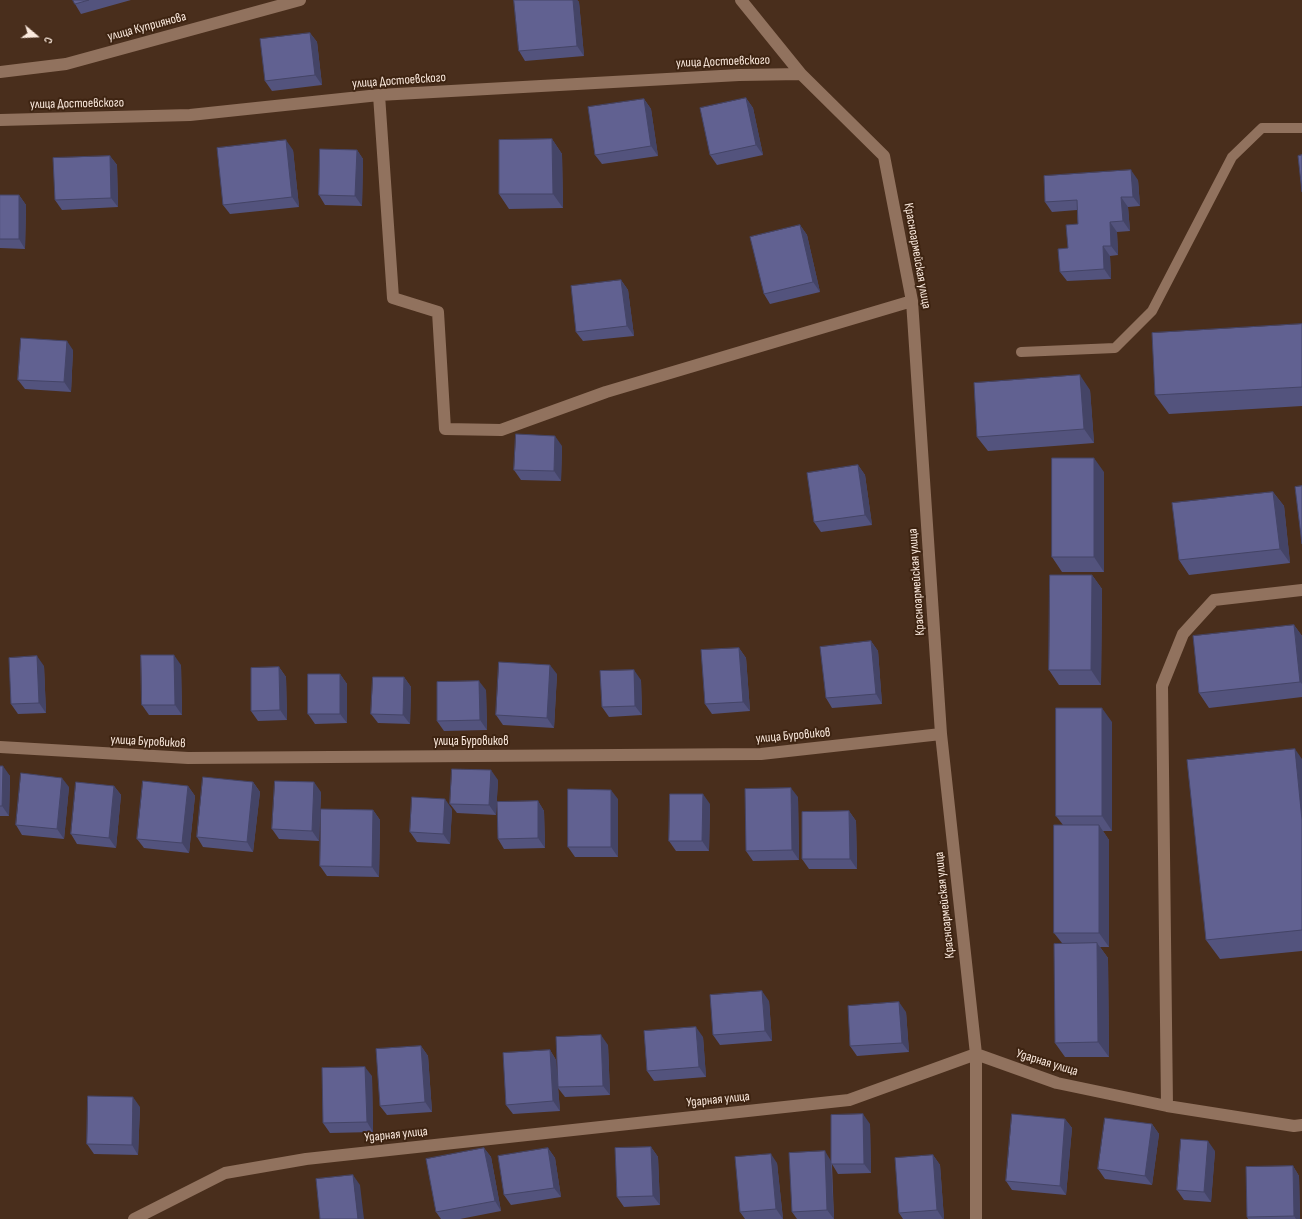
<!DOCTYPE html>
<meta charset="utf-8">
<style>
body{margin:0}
#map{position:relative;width:1302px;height:1219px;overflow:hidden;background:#492e1c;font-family:"Sofia Sans Condensed",sans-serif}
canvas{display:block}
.north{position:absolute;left:16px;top:16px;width:40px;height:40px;-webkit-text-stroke:3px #3e2412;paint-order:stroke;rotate:109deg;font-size:11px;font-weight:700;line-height:16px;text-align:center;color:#fbeade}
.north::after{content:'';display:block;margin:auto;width:14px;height:18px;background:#fbeade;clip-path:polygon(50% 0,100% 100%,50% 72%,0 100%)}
</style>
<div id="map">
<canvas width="1302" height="1219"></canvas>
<div class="north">С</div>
</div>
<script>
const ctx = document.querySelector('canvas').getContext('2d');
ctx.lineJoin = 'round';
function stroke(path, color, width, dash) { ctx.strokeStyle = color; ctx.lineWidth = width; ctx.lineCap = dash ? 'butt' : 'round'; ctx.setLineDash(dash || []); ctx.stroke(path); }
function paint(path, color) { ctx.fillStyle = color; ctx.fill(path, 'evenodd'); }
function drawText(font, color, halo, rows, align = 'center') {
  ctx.font = font + ' "Sofia Sans Condensed",sans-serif'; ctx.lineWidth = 4; ctx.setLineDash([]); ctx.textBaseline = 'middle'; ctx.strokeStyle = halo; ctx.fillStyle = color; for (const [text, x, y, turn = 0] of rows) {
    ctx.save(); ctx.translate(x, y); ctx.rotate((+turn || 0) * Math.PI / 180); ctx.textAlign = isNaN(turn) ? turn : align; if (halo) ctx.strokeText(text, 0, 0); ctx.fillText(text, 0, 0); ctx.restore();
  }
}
stroke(new Path2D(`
 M1021,352l94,-4 37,-37 80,-154 30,-29h40`), '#91725e', 10);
stroke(new Path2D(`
 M741,0l60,74 83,82 28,145 29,433 35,320v165
 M0,72l66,-8 234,-64
 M379,95l14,203 45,14 7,117 56,1 105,-38 306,-91
 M0,120l190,-5 189,-20 360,-20 62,-1
 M0,747l188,11 573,-4 180,-20
 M1167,1106l-5,-420 21,-52 31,-34 88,-10
 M134,1219l91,-46 81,-14 543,-59 127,-46 81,29 110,23 127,20 8,-1`), '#91725e', 12);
paint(new Path2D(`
 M73,0h58l-50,14 -6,-10z
 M514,0h63l2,2 5,54 -59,5 -6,-10z
 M310,33l7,9 5,43 -50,6 -7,-10z
 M746,98l7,10 10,47 -46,10 -7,-10z
 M644,99l7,10 7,47 -56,8 -7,-9z
 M552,139l10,15 1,54 -54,1 -10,-15z
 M293,150l6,57 -69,7 -7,-9z
 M357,150l6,9 -1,47 -37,-1 -6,-10z
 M110,156l7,9 1,42 -56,3 -7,-10z
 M1138,180l2,26 -12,1 2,24 -13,1 1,23 -8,1 1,23 -44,2 -7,-9 8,-24 10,-24 -1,-14 -25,2 -7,-10z
 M0,195h19l7,10 -1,44 -25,-1z
 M800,225l7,10 13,57 -50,12 -6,-10z
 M621,280l7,10 6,46 -51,5 -7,-9z
 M1302,324v82l-133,8 -14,-19z
 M73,350l-2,42 -46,-3 -7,-9z
 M1090,390l4,53 -106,8 -11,-14z
 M562,446l-1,35 -40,-1 -7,-10z
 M858,465l7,10 7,50 -51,7 -7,-10z
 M1104,472v100h-42l-10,-15z
 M1273,492l11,14 6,57 -101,12 -10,-15z
 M1092,575l10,14 -1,96h-42l-10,-15z
 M1294,625l8,11v61l-93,11 -10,-15z
 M871,641l7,10 4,53 -50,4 -6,-10z
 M739,648l7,10 4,53 -38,3 -7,-10z
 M181,665l1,50h-33l-7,-10z
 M44,666l2,47 -28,1 -7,-10z
 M279,667l7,10 1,43 -29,1 -7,-10z
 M340,674l7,10v39l-32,1 -7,-10z
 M557,674l-3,54 -51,-3 -7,-10z
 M404,677l7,10 -1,37 -32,-1 -7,-9z
 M641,680l1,35 -33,2 -7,-10z
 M486,690l1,40 -43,1 -7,-10z
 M1112,722v109h-9l6,9v107h-9l8,11 1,99h-44l-10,-14 7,-100 -8,-10 9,-108 -7,-9z
 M1302,759v192l-82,8 -14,-19z
 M0,766l10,10 -1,40h-9z
 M498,780l-2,35 -39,-2 -7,-9z
 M253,782l7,10 -7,60 -50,-5 -6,-10z
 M114,786l7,9 -5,53 -39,-4 -6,-10z
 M188,786l7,10 -6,57 -45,-5 -7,-9z
 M69,787l-5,52 -42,-4 -6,-10z
 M321,792l-2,49 -40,-2 -7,-10z
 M798,797l1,63 -46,1 -7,-10z
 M618,799v58h-43l-7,-10z
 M538,801l6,10 1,37 -41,1 -6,-10z
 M710,804l-1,47h-33l-7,-10z
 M452,809l-2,35 -33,-2 -7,-10z
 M373,810l7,10 -1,57 -52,-1 -7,-10z
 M849,811l7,10 1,48h-48l-7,-10z
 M769,1001l3,40 -52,4 -7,-10z
 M906,1012l3,40 -52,4 -7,-10z
 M703,1037l3,40 -52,4 -7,-10z
 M608,1045l2,50 -45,2 -7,-9 2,23 -47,3 -7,-9 44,-55 6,10 1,15z
 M421,1046l7,10 4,56 -45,3 -7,-9z
 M372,1076l1,56 -43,1 -7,-10z
 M140,1107l-2,48 -44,-1 -7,-10z
 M1065,1119l7,9 -6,67 -54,-5 -6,-9z
 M870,1124l1,49 -33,1 -6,-10 2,55h-37l-5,-7 39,-51z
 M1152,1124l7,10 -7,51 -47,-6 -7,-10z
 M651,1147l7,10 2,48 -36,2 -7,-10z
 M484,1148l7,9 10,54 -41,8h-19l-5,-7z
 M548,1148l7,10 6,39 -50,8 -7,-10z
 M1215,1151l-4,51 -27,-2 -7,-10z
 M933,1155l7,10 4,54h-41l-4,-6z
 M777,1163l6,56h-38l-5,-7z
 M1293,1166l6,10 1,43h-52l-1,-2z`), '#53537d');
paint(new Path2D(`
 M573,0h4l2,2 5,54 -7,-10z
 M310,33l7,9 5,43 -7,-10z
 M746,98l7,10 10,47 -7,-10z
 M644,99l7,10 7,47 -7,-10z
 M552,139l10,15 1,54 -10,-14z
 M286,140l7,10 6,57 -7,-10z
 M357,150l6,9 -1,47 -7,-10z
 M110,156l7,9 1,42 -7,-9z
 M1131,170l7,10 2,26 -7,-9z
 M19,195l7,10 -1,44 -6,-10z
 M1121,197l7,10 2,24 -7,-10z
 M1110,222l7,10 1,23 -7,-9z
 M800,225l7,10 13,57 -7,-10z
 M1103,246l7,10 1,23 -7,-10z
 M621,280l7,10 6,46 -7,-10z
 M67,341l6,9 -2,42 -7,-10z
 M1080,375l10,15 4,53 -10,-14z
 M555,436l7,10 -1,35 -7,-10z
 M1094,458l10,14v100l-10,-15z
 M858,465l7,10 7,50 -7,-10z
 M1273,492l11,14 6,57 -10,-14z
 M1092,575l10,14 -1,96 -10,-15z
 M1294,625l8,11v48l-2,-2z
 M871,641l7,10 4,53 -6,-10z
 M739,648l7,10 4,53 -7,-9z
 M174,655l7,10 1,50 -7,-10z
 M37,656l7,10 2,47 -7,-10z
 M550,665l7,9 -3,54 -7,-10z
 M279,667l7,10 1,43 -7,-10z
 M634,670l7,10 1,35 -7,-9z
 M340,674l7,10v39l-7,-9z
 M404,677l7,10 -1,37 -7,-9z
 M479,681l7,9 1,40 -7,-10z
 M1102,708l10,14v109l-10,-15z
 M1295,749l7,10v61z
 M3,766l7,10 -1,40 -7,-10z
 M491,770l7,10 -2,35 -7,-10z
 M62,778l7,9 -5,52 -7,-10z
 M253,782l7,10 -7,60 -6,-10z
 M314,782l7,10 -2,49 -7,-10z
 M114,786l7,9 -5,53 -7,-10z
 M188,786l7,10 -6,57 -7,-10z
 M791,788l7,9 1,63 -7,-10z
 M611,790l7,9v58l-7,-10z
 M703,794l7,10 -1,47 -7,-10z
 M445,799l7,10 -2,35 -7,-10z
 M538,801l6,10 1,37 -7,-10z
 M373,810l7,10 -1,57 -7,-10z
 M849,811l7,10 1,48 -7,-10z
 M1099,825l10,15v107l-10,-14z
 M1097,943l11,15 1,99 -11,-15z
 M762,991l7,10 3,40 -7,-10z
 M899,1002l7,10 3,40 -7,-9z
 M696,1027l7,10 3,40 -7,-10z
 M601,1035l7,10 2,50 -7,-9z
 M421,1046l7,10 4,56 -7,-10z
 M550,1050l6,10 4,51 -7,-10z
 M365,1067l7,9 1,56 -6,-10z
 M133,1097l7,10 -2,48 -6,-10z
 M863,1114l7,10 1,49 -7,-9z
 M1065,1119l7,9 -6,67 -6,-9z
 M1152,1124l7,10 -7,51 -7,-9z
 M1208,1141l7,10 -4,51 -7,-10z
 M651,1147l7,10 2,48 -7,-9z
 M484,1148l7,9 10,54 -6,-10z
 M548,1148l7,10 6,39 -7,-9z
 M825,1151l6,10 3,58 -7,-9z
 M771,1154l6,9 6,56 -7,-10z
 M933,1155l7,10 4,54h-1l-6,-9z
 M1293,1166l6,10 1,43h-4l-2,-3z
 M353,1175l7,10 4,34h-6z`), '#446');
const building = new Path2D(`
 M73,0h16l-14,4z
 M514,0h59l4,46 -58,5z
 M310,33l5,42 -50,6 -5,-42z
 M746,98l10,47 -46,10 -10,-47z
 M644,99l7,47 -56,9 -7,-48z
 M552,139l1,55h-54v-54z
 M286,140l6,57 -69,8 -6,-57z
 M320,149l37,1 -2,46 -36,-1z
 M1302,155v37l-4,-36z
 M110,156l1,42 -56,2 -2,-42z
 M1131,170l2,27h-12l2,24 -13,1 1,24h-8l1,23 -44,3 -2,-23 10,-1 -2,-23 12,-1 -1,-24 -32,2 -1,-26z
 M0,195h19v44h-19z
 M800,225l13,57 -49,12 -14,-57z
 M621,280l6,46 -51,6 -5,-46z
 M1302,324v63l-147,8 -3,-62z
 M21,338l46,3 -3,41 -46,-2z
 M1080,375l4,54 -107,8 -3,-54z
 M516,434l39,2 -1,35 -40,-1z
 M1052,458h42v99h-42z
 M858,465l7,50 -51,7 -7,-49z
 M1302,486v58l-7,-57z
 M1273,492l7,57 -101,11 -7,-57z
 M1050,575h42l-1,95h-42z
 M1294,625l6,57 -101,11 -6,-57z
 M871,641l5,53 -50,4 -6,-51z
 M739,648l4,54 -38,2 -4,-54z
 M141,655h33l1,50h-33z
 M37,656l2,47 -28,1 -2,-46z
 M499,662l51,3 -3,53 -51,-3z
 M279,667l1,43 -29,1v-43z
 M634,670l1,36 -33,1 -2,-36z
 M308,674h32v40h-32z
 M373,677h31l-1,38 -32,-1z
 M479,681l1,39 -43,1v-39z
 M1056,708h46v108h-46z
 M1295,749l7,71v110l-96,10 -19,-180z
 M0,766h3l-1,40h-2z
 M452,769l39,1 -2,35 -39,-1z
 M21,773l41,5 -5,51 -41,-4z
 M203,777l50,5 -6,60 -50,-5z
 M143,781l45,5 -6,57 -45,-4z
 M275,781l39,1 -2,49 -40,-2z
 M76,782l38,4 -5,52 -38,-4z
 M791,788l1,62 -46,1 -1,-62z
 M568,789l43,1v57h-43z
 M670,794h33l-1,47h-33z
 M412,797l33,2 -2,35 -33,-2z
 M538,801v37l-40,1 -1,-37z
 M321,809l52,1 -1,57 -52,-1z
 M849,811l1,48h-48v-47z
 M1054,825h45v108h-45z
 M1097,943l1,99 -43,1 -1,-99z
 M762,991l3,40 -52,4 -3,-40z
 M899,1002l3,41 -52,3 -2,-40z
 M696,1027l3,40 -52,4 -3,-40z
 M601,1035l2,51 -45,1 -2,-50z
 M421,1046l4,56 -45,4 -4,-57z
 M550,1050l3,51 -47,4 -3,-52z
 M365,1067l2,55 -44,1 -1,-55z
 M88,1096l45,1 -1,48 -45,-1z
 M863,1114l1,50h-33v-49z
 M1012,1114l53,5 -5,67 -54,-5z
 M1105,1118l47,6 -7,52 -47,-7z
 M1181,1139l27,2 -4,51 -27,-2z
 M651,1147l2,49 -36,1 -2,-49z
 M484,1148l11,53 -59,11 -10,-53z
 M548,1148l6,40 -50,7 -6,-39z
 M825,1151l2,59 -35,2 -3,-59z
 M771,1154l5,55 -36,3 -5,-55z
 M933,1155l4,55 -38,3 -4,-55z
 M1293,1166l1,50 -47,1 -1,-50z
 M353,1175l5,44h-38l-4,-40z`);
paint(building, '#616191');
stroke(building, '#446', 1);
drawText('13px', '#fbeade', '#3e2412', [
 ["улица Куприянова",147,27,-15],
 ["улица Достоевского",723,62,-2],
 ["улица Достоевского",399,81,-4],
 ["улица Достоевского",77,104,-1],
 ["Красноармейская улица",917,256,80],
 ["Красноармейская улица",917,582,-94],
 ["улица Буровиков",793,736,-5],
 ["улица Буровиков",148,742,3],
 ["улица Буровиков",471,742],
 ["Красноармейская улица",945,905,-96],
 ["Ударная улица",1047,1063,17],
 ["Ударная улица",718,1100,-6],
 ["Ударная улица",396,1135,-6]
]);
</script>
